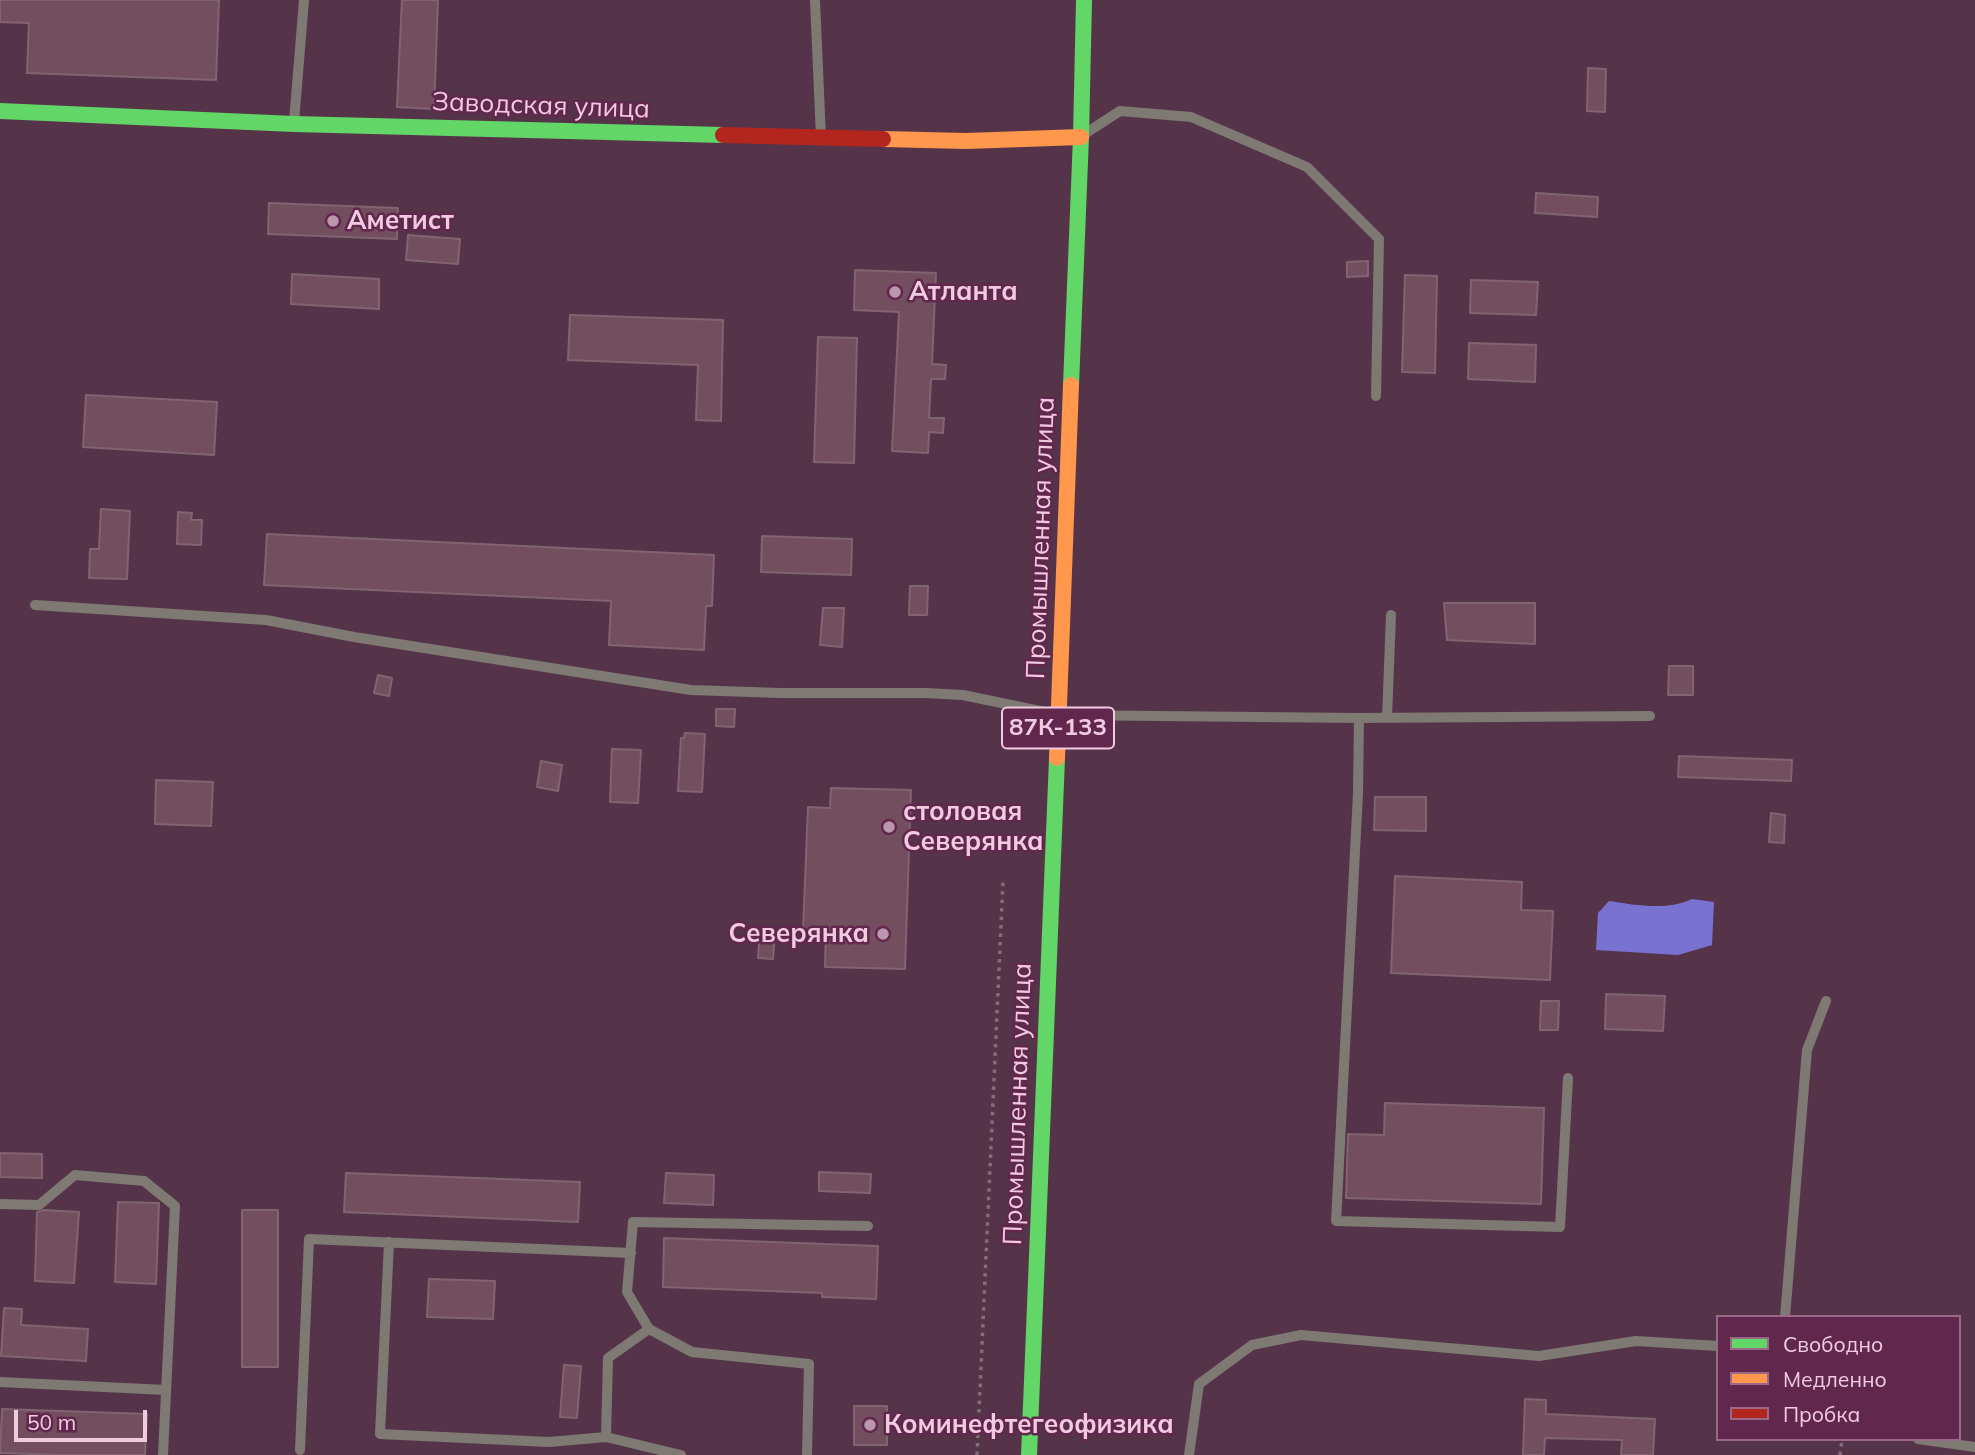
<!DOCTYPE html>
<meta charset="utf-8">
<style>
body{margin:0}
#map{position:relative;width:1975px;height:1455px;overflow:hidden;background:#553449;font-family:Mulish,sans-serif}
canvas{display:block}
.legend{position:absolute;left:1716px;top:1315px;width:245px;height:126px;box-sizing:border-box;background:#62274d;border:2px solid #9b6988;margin:0;padding:9px 12px;list-style:none;font-size:21px;color:#f1cce1}
.legend li{display:flex;align-items:center;gap:14px;height:35px}
.legend b{width:35px;border:2px solid #9b6988}
.scale{position:absolute;left:14px;top:1410px;width:133px;height:32px;box-sizing:border-box;border:4px solid #f1cce1;border-top:0;padding-left:9px;font-size:21px;line-height:24px;white-space:nowrap;color:#f1cce1;-webkit-text-stroke:5px #62274d;paint-order:stroke}
</style>
<div id="map">
<canvas width="1975" height="1455"></canvas>
<ul class="legend">
<li><b style="height:9px;background:#63d668"></b>Свободно</li>
<li><b style="height:9px;background:#ff974d"></b>Медленно</li>
<li><b style="height:9px;background:#b3261e"></b>Пробка</li>
</ul>
<div class="scale">50 m</div>
</div>
<script>
const ctx = document.querySelector('canvas').getContext('2d');
ctx.lineJoin = 'round';
function paint(path, color) { ctx.fillStyle = color; ctx.fill(path, 'evenodd'); }
function stroke(path, color, width, dash) { ctx.strokeStyle = color; ctx.lineWidth = width; ctx.lineCap = dash ? 'butt' : 'round'; ctx.setLineDash(dash || []); ctx.stroke(path); }
function drawText(font, color, halo, rows, align = 'center') {
  ctx.font = font + ' Mulish,sans-serif'; ctx.lineWidth = 5; ctx.setLineDash([]); ctx.textBaseline = 'middle'; ctx.strokeStyle = halo; ctx.fillStyle = color; for (const [text, x, y, turn = 0] of rows) {
    ctx.save(); ctx.translate(x, y); ctx.rotate((+turn || 0) * Math.PI / 180); ctx.textAlign = isNaN(turn) ? turn : align; if (halo) ctx.strokeText(text, 0, 0); ctx.fillText(text, 0, 0); ctx.restore();
  }
}
paint(new Path2D(`
 M1692,899l22,3 -2,43 -34,10 -82,-5 2,-37 11,-12c25,4 59,10 83,-2z`), '#7a72d1');
const building = new Path2D(`
 M0,0h219l-3,80 -189,-7 2,-50 -29,-1z
 M402,0h36l-4,109 -37,-2z
 M1588,68l18,1 -1,43 -18,-1z
 M1536,193l62,4 -1,20 -62,-4z
 M269,203l129,5 -1,31 -129,-5z
 M408,235l52,4 -2,25 -52,-4z
 M1368,261v15l-21,1v-15z
 M855,270l81,3 -4,91 14,1 -1,14h-14l-2,39h15l-1,15 -14,-1 -1,21 -36,-2 7,-139 -45,-2z
 M292,274l87,5v30l-88,-5z
 M1405,275l32,1 -2,97 -33,-1z
 M1471,280l67,2 -2,33 -66,-2z
 M570,315l153,5 -2,101 -25,-1 2,-55 -130,-5z
 M818,337l39,1 -3,125 -40,-1z
 M1469,343l67,2 -1,37 -67,-3z
 M86,395l131,7 -3,53 -131,-8z
 M101,509l29,2 -3,68 -38,-1 1,-29h9z
 M178,512l14,1 -1,7h11l-1,25 -24,-1z
 M267,534l447,21 -2,51h-6l-2,44 -95,-5 2,-44 -347,-16z
 M762,536l90,3 -1,36 -90,-3z
 M910,586h18l-1,29h-18z
 M1444,603h91v41l-88,-4z
 M823,608h21l-2,39 -22,-2z
 M1669,666h24v29h-25z
 M378,675l14,3 -3,18 -15,-3z
 M716,709h19l-1,18 -18,-1z
 M685,733l20,1 -3,58 -24,-1 3,-53h3z
 M612,749l29,1 -3,53 -28,-1z
 M1679,756l113,4 -1,21 -113,-4z
 M541,761l21,4 -4,26 -21,-4z
 M156,780l57,2 -2,44 -56,-2z
 M831,788l80,2 -6,179 -80,-2 1,-36 -23,-1 5,-123 22,1z
 M1375,797h51v34l-52,-1z
 M1771,813l14,2 -1,28 -15,-1z
 M1395,876l127,6 -1,28 32,1 -3,69 -159,-7z
 M760,931h15l-2,28 -15,-1z
 M1606,994l59,2 -2,35 -58,-2z
 M1541,1001h18l-1,29h-18z
 M1385,1103l159,5 -3,96 -195,-6 2,-64 36,1z
 M0,1153l42,1v24l-42,-1z
 M819,1172l52,2 -1,19 -51,-2z
 M346,1173l234,9 -2,40 -234,-10z
 M666,1173l48,2 -1,30 -49,-2z
 M118,1202l41,1 -3,81 -41,-2z
 M44,1210l35,2 -5,71 -39,-2 2,-69z
 M242,1210h36v157h-36z
 M664,1238l214,8 -2,53 -54,-2v-4l-159,-6z
 M429,1279l66,2 -2,38 -66,-2z
 M4,1308l18,1 -1,16 67,4 -2,32 -85,-5z
 M564,1365l17,1 -4,52 -17,-1z
 M1525,1399l21,1v14l109,5 -2,36h-32l1,-15 -77,-2 -1,17h-21z
 M854,1406h33v39h-33z
 M2,1409l145,5 -2,41h-83l-62,-2z`);
paint(building, '#734e5e');
stroke(building, '#826471', 2);
stroke(new Path2D(`
 M977,1455l26,-574
 M1840,1455l2,-16`), '#807175', 3.5, [3.5, 5]);
stroke(new Path2D(`
 M815,0l6,138
 M294,122l10,-122
 M1086,133l34,-22 71,6 116,50 72,72 -3,157
 M35,605l231,15 88,17 337,53 89,3h146l37,2 96,20 300,3 291,-2
 M1359,718l-1,75 -22,428 224,6 8,-149
 M1387,718l4,-103
 M0,1204l39,1 36,-30 69,6 31,25 -12,249
 M389,1242l-9,192 169,8 57,-5 75,18
 M1785,1317l22,-267 19,-49
 M0,1382l166,8
 M606,1437l2,-79 41,-29
 M1918,1439l57,8
 M300,1450l9,-211 322,14
 M807,1455l2,-91 -117,-12 -43,-23 -22,-37 6,-70 235,4
 M1189,1455l10,-71 53,-39 49,-10 238,21 97,-15 82,5`), '#7f7973', 10);
stroke(new Path2D(`
 M0,111l294,13 429,11
 M1071,385l10,-248 3,-137
 M1029,1455l28,-697`), '#63d668', 16);
stroke(new Path2D(`
 M883,139l83,2 115,-4
 M1057,758l14,-373`), '#ff974d', 16);
stroke(new Path2D(`
 M723,135l160,4`), '#b3261e', 16);
for (const [x, y, r, color] of [
 [333,221,7,"#ba97ac"],
 [895,292,7,"#ba97ac"],
 [889,827,7,"#ba97ac"],
 [883,934,7,"#ba97ac"],
 [870,1425,7,"#ba97ac"]
]) { const dot = new Path2D(); dot.arc(x, y, r, 0, 2 * Math.PI); ctx.fillStyle = color; ctx.fill(dot); stroke(dot, '#62274d', 2.5); }
for (const [x, y, w] of [
 [1058,728,112]
]) { const box = new Path2D(); box.roundRect(x - w / 2, y - 20.5, w, 41, 5); ctx.fillStyle = '#62274d'; ctx.fill(box); stroke(box, '#f1cce1', 2); }
drawText('bold 24px', '#f1cce1', null, [
 ["87К-133",1058,728]
]);
drawText('26px', '#f1cce1', '#62274d', [
 ["Заводская улица",541,106,2],
 ["Промышленная улица",1041,538,-88],
 ["Промышленная улица",1018,1104,-88]
]);
drawText('bold 26px', '#f1cce1', '#62274d', [
 ["Аметист",347,221],
 ["Атланта",909,292],
 ["столовая",903,812],
 ["Северянка",903,842],
 ["Северянка",869,934,"right"],
 ["Коминефтегеофизика",884,1425]
], 'left');
</script>
